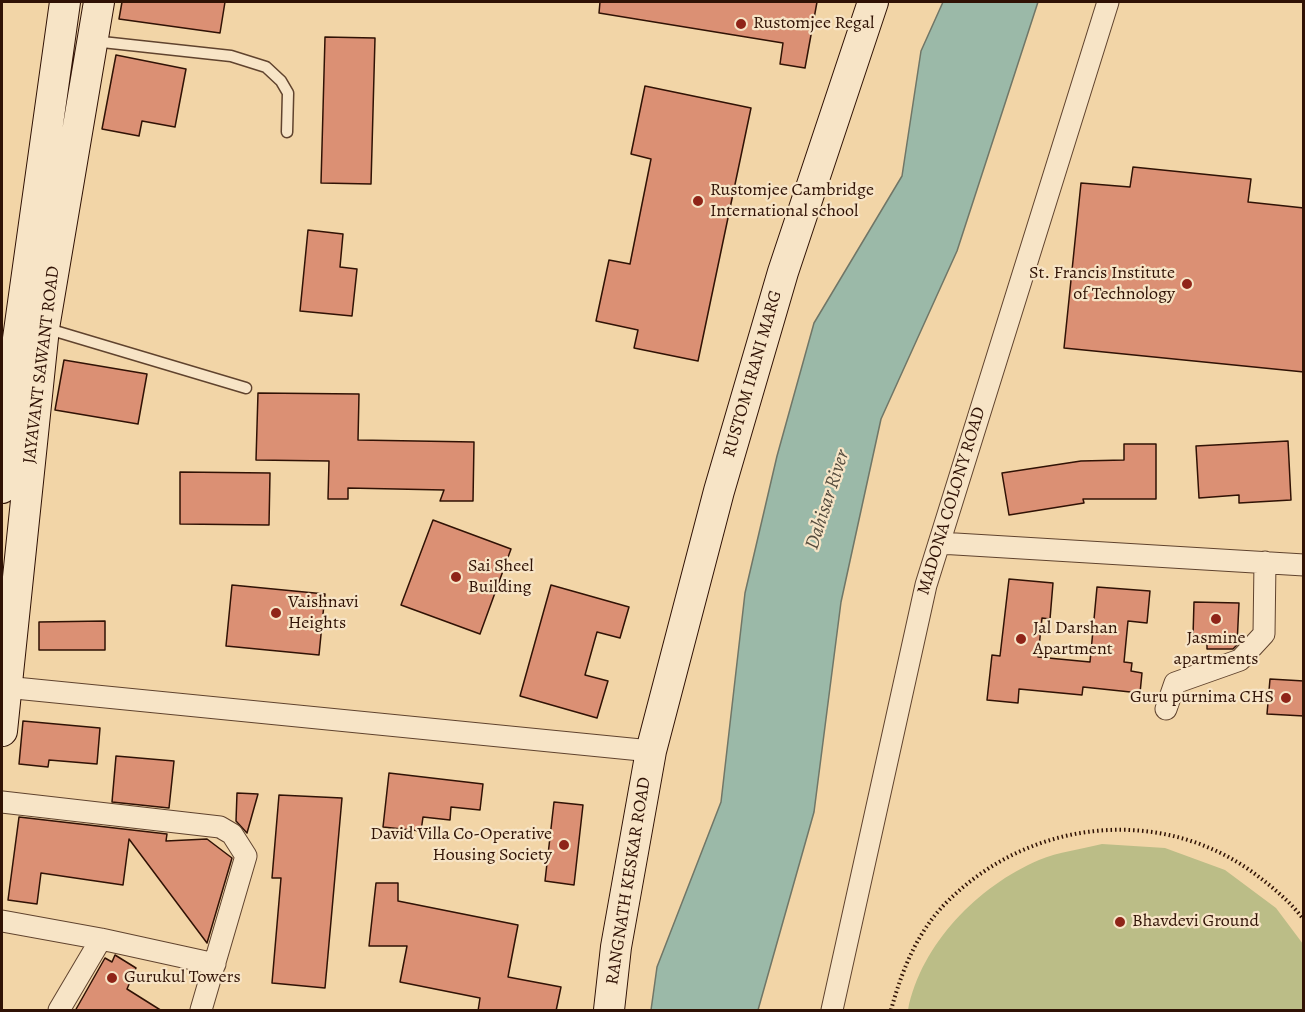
<!DOCTYPE html>
<style>
body{margin:0}
#map{position:relative;width:1305px;height:1012px;overflow:hidden;background:#f2d5a7;font-family:Alegreya,serif}
canvas{display:block}
.frame{position:absolute;inset:0;border:3px solid #301205;pointer-events:none}
</style>
<div id="map">
<canvas width="1305" height="1012"></canvas>
<div class="frame"></div>
</div>
<script>
const ctx = document.querySelector('canvas').getContext('2d');
ctx.lineJoin = 'round';
function paint(path, color) { ctx.fillStyle = color; ctx.fill(path, 'evenodd'); }
function stroke(path, color, width, dash) { ctx.strokeStyle = color; ctx.lineWidth = width; ctx.lineCap = dash ? 'butt' : 'round'; ctx.setLineDash(dash || []); ctx.stroke(path); }
function drawText(font, color, halo, rows, align = 'center') {
  ctx.font = font + ' Alegreya,serif'; ctx.lineWidth = 4.5; ctx.setLineDash([]); ctx.textBaseline = 'middle'; ctx.strokeStyle = halo; ctx.fillStyle = color; for (const [text, x, y, turn = 0] of rows) {
    ctx.save(); ctx.translate(x, y); ctx.rotate((+turn || 0) * Math.PI / 180); ctx.textAlign = isNaN(turn) ? turn : align; if (halo) ctx.strokeText(text, 0, 0); ctx.fillText(text, 0, 0); ctx.restore();
  }
}
paint(new Path2D(`
 M1102,844l63,4 60,22 51,38 27,36v66h-395c13,-66 70,-124 131,-150 19,-8 43,-11 63,-16z`), '#bbbd87');
const water = new Path2D(`
 M943,2h95l-81,249 -76,168 -40,183 -27,210 -56,198h-107l6,-43 64,-165 24,-209 32,-137 37,-133 88,-147 19,-125z`);
paint(water, '#9bb9a8');
stroke(water, '#707667', 1.5);
const building = new Path2D(`
 M122,2h103l-5,31 -101,-14z
 M600,2h217l-12,66 -25,-4 3,-21 -184,-30z
 M325,37l50,1 -4,146 -50,-1z
 M116,55l70,14 -11,58 -33,-6 -3,15 -37,-7z
 M645,86l106,22 -53,253 -64,-13 4,-18 -42,-9 13,-61 21,4 21,-105 -20,-5z
 M1133,167l118,12 -3,23 56,6v164l-240,-24 17,-165 49,4z
 M308,230l35,4 -3,33 17,2 -5,47 -52,-5z
 M64,360l83,14 -9,50 -83,-14z
 M258,393l101,1 -1,46 116,2 -1,59h-33l4,-11 -96,-2v11h-20l1,-38 -73,-1z
 M1288,441l3,59 -52,3v-8l-40,3 -3,-52z
 M1124,444h32v55h-73l1,4 -75,12 -7,-42 79,-12 43,-1z
 M180,472l90,1 -1,52 -89,-1z
 M433,520l78,29 -31,85 -79,-29z
 M1009,579l44,4 -3,36 -8,-1 -4,39 52,5 7,-75 53,4 -3,32 -19,-2 -4,41 8,1 -1,8 11,2 -2,20 -57,-6 -1,8 -63,-6 -1,14 -31,-3 5,-45 8,1z
 M232,585l93,9 -6,61 -93,-9z
 M551,585l78,22 -9,31 -23,-6 -12,43 23,6 -11,37 -77,-22z
 M1194,602l45,1 -2,42 -4,4h-26v-13h-14z
 M105,621v29h-66v-28z
 M1270,679l34,2v35l-37,-2z
 M23,721l77,7 -3,36 -48,-4 -1,7 -29,-3z
 M116,756l58,5 -5,47 -57,-6z
 M389,773l94,11 -3,26 -29,-3 -1,13 -27,-3 -2,14 -38,-4z
 M237,793l21,1 -11,39 -11,-12z
 M279,795l63,3 -17,190 -53,-5 9,-105h-9z
 M554,802l29,3 -9,80 -29,-4z
 M19,817l148,17 -1,7 41,-2 25,19 -25,85 -78,-104 -6,46 -82,-12 -4,31 -29,-4z
 M376,883h22v18l120,24 -10,52 53,10 -5,24h-78l2,-13 -80,-16 7,-36h-38z
 M115,955l21,13 -9,21 35,22h-87l30,-53 7,4z`);
paint(building, '#db9074');
stroke(building, '#301205', 1.5);
const lane = new Path2D(`
 M93,41l138,15 35,11 15,14 7,12 -1,39
 M45,328l201,60`);
const street = new Path2D(`
 M939,543l365,22
 M5,687l646,64
 M1166,709l9,-26 65,-23 24,-26 1,-72
 M2,802l218,25 12,7 14,22 -45,154
 M2,921l99,18 114,25
 M59,1010l42,-71
 M832,1010l94,-425 182,-583`);
const secondary = new Path2D(`
 M2,488l13,-128 50,-358
 M2,731l42,-403 55,-326
 M609,1010l7,-63 35,-196 68,-260 64,-219 90,-270`);
stroke(lane, '#60432e', 13);
stroke(street, '#60432e', 23);
stroke(secondary, '#301205', 32);
stroke(new Path2D(`
 M891,1010c11,-40 27,-81 59,-111 80,-78 207,-94 301,-28 19,14 39,30 53,49`), '#301205', 4, [1.5, 3]);
stroke(lane, '#f7e4c6', 10);
stroke(street, '#f7e4c6', 21);
stroke(secondary, '#f7e4c6', 30);
for (const [x, y, r, color] of [
 [741,24,6,"#8f2418"],
 [698,201,6,"#8f2418"],
 [1187,284,6,"#8f2418"],
 [456,577,6,"#8f2418"],
 [276,613,6,"#8f2418"],
 [1216,619,6,"#8f2418"],
 [1021,639,6,"#8f2418"],
 [1286,698,6,"#8f2418"],
 [564,845,6,"#8f2418"],
 [1120,922,6,"#8f2418"],
 [112,978,6,"#8f2418"]
]) { const dot = new Path2D(); dot.arc(x, y, r, 0, 2 * Math.PI); ctx.fillStyle = color; ctx.fill(dot); stroke(dot, '#f7e4c6', 2); }
drawText('18px', '#301205', '#f7e4c6', [
 ["Rustomjee Regal",753,24],
 ["Rustomjee Cambridge",710,191],
 ["International school",710,212],
 ["St. Francis Institute",1175,274,"right"],
 ["of Technology",1175,295,"right"],
 ["Sai Sheel",468,567],
 ["Building",468,588],
 ["Vaishnavi",288,603],
 ["Heights",288,624],
 ["Jal Darshan",1033,629],
 ["Apartment",1033,650],
 ["Jasmine",1216,639,"center"],
 ["apartments",1216,660,"center"],
 ["Guru purnima CHS",1274,698,"right"],
 ["David Villa Co-Operative",552,835,"right"],
 ["Housing Society",552,856,"right"],
 ["Bhavdevi Ground",1132,922],
 ["Gurukul Towers",124,978]
], 'left');
drawText('18px', '#301205', '#f7e4c6', [
 ["JAYAVANT SAWANT ROAD",42,365,-83],
 ["RUSTOM IRANI MARG",753,374,-74],
 ["MADONA COLONY ROAD",952,501,-73],
 ["RANGNATH KESKAR ROAD",629,881,-81]
]);
drawText('italic 20px', '#554c3e', '#f7e4c6', [
 ["Dahisar River",828,500,-72]
]);
</script>
